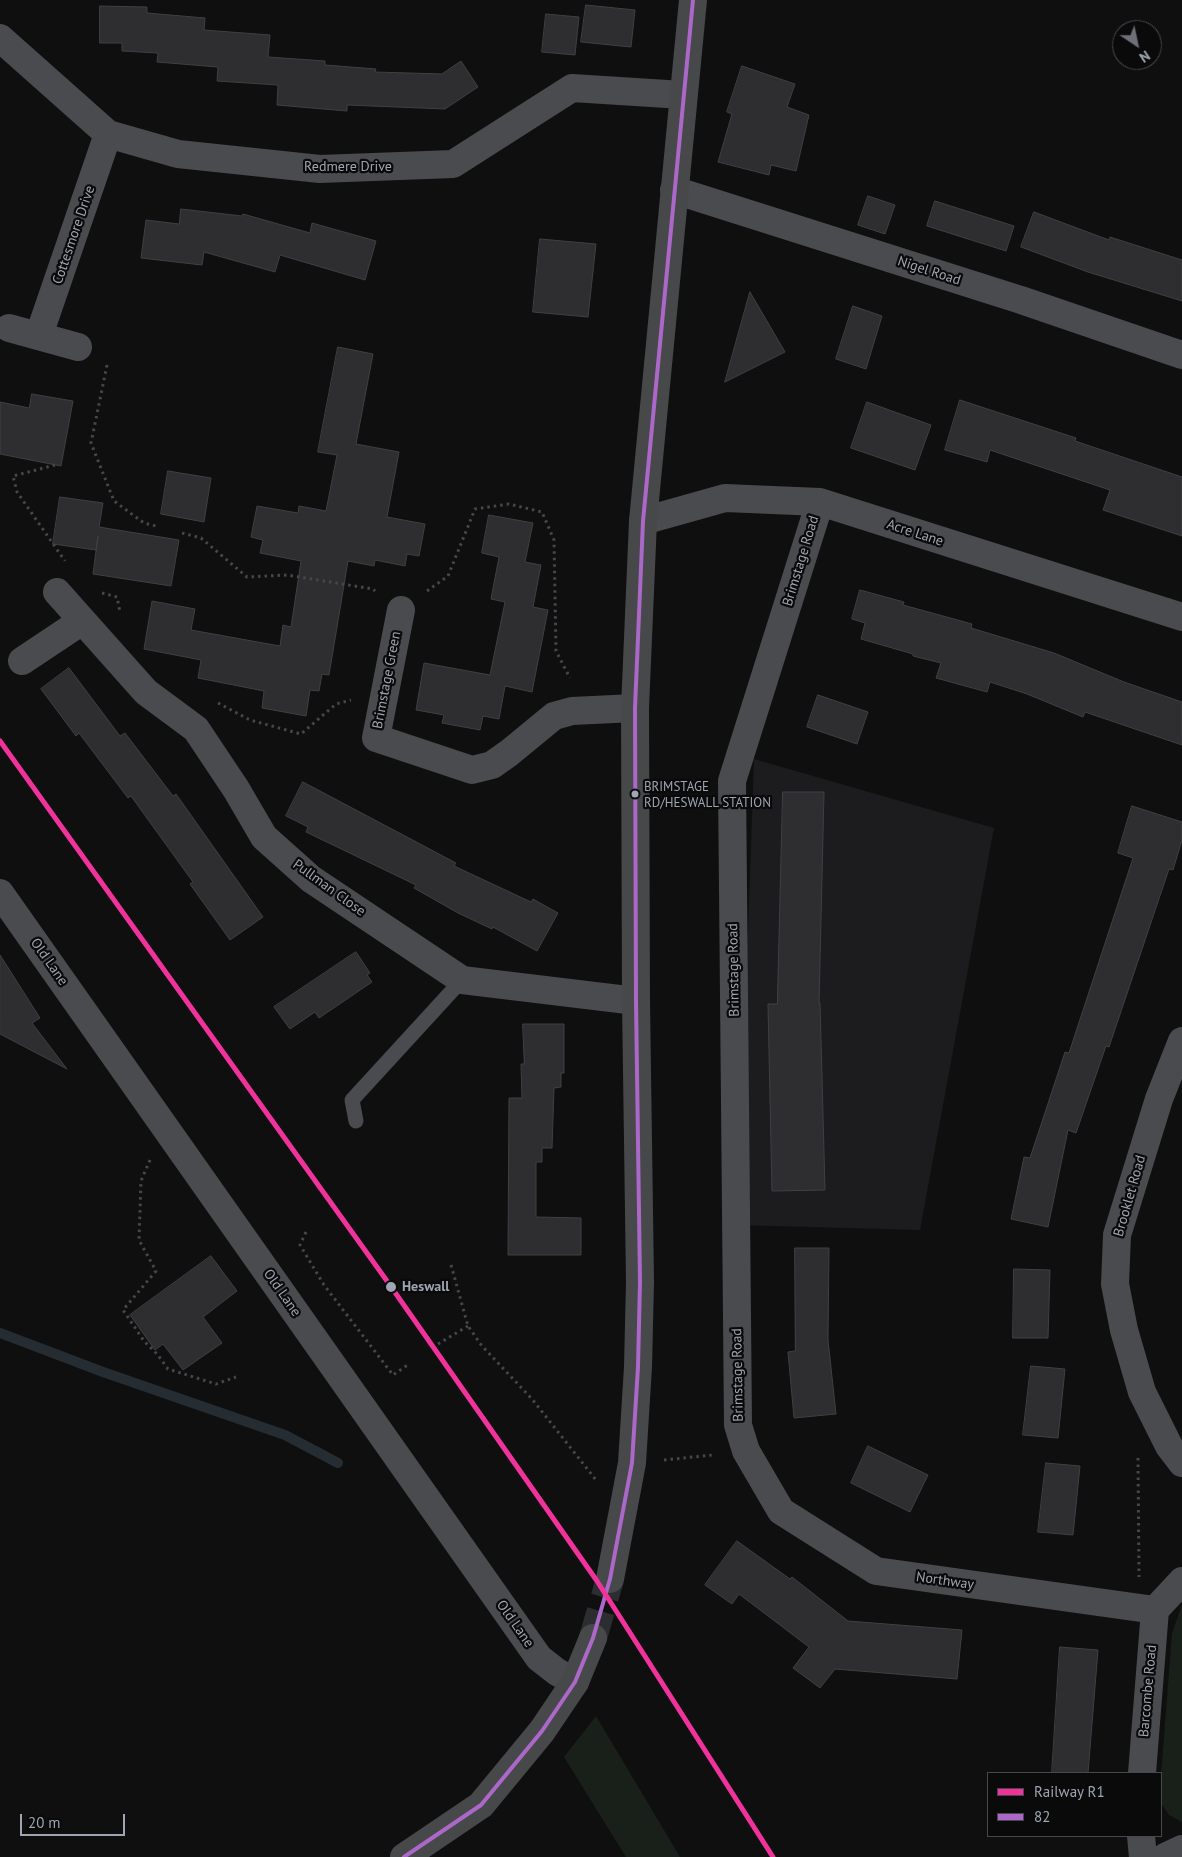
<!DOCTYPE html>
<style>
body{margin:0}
#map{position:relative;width:1182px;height:1857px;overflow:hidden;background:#0f0f10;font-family:"PT Sans",sans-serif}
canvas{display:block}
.legend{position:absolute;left:987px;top:1772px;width:175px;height:65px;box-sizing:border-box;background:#0a0a0b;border:1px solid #46484e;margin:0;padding:6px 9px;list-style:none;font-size:15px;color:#9fa5b2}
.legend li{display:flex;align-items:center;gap:10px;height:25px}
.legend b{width:25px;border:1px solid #46484e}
.north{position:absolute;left:1112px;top:20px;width:50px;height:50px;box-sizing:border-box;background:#0a0a0b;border:1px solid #46484e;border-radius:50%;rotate:146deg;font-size:14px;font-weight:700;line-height:20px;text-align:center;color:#9fa5b2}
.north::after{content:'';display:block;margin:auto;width:18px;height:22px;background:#6d7079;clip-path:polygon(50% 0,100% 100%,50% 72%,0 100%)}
.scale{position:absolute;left:20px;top:1814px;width:105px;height:22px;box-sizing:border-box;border:2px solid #9fa5b2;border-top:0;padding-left:6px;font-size:15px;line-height:18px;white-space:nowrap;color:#9fa5b2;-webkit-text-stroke:4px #0a0a0b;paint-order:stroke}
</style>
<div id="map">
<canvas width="1182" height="1857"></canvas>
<ul class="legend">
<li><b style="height:6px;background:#ef339a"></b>Railway R1</li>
<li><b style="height:6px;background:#ac68c9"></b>82</li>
</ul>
<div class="north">N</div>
<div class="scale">20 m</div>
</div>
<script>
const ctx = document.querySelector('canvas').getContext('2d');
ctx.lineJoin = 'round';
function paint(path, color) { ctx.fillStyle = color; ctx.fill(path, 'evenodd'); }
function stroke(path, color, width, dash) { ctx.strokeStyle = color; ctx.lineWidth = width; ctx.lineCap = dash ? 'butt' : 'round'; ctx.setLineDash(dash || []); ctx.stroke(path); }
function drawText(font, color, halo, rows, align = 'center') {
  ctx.font = font + ' "PT Sans",sans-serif'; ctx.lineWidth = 4.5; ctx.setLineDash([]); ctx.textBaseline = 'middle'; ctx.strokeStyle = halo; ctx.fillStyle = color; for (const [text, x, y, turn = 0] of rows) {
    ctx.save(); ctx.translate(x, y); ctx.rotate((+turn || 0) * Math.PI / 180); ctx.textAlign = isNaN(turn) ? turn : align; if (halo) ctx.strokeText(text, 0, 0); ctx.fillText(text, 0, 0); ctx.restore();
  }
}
paint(new Path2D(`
 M754,759l240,69 -74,402 -182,-5z`), '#1c1c1e');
paint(new Path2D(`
 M1182,1605v217l-13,-7 -8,-12v-28l11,-142z
 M596,1716l84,141h-54l-62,-100z`), '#19201a');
stroke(new Path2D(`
 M0,1333l103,39 182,63 53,28`), '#252d33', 10);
const building = new Path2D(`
 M586,5l49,5 -4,37 -50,-5z
 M100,6l47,1v6l58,5 -1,12 66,5 -2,22 57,4v4l51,4 -1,3 67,2 19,-13 17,26 -33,22 -98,-4v6l-70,-6 1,-20 -61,-4 1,-14 -61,-5 1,-9 -36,-2v-8h-22z
 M546,14l33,3 -4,38 -33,-3z
 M742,66l53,18 -8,23 22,8 -13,56 -25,-6 -2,10 -51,-13 14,-48 -5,-2z
 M868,196l27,9 -10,29 -27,-9z
 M935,201l79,25 -8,25 -79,-25z
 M181,209l61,7 1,-2 67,19 2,-10 64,18 -11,39 -85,-25 -5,17 -71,-20 -2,13 -61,-7 5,-38 33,4z
 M1034,212l75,28 1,-3 72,23v41l-94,-29 -67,-25z
 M540,239l56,5 -8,73 -55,-5z
 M750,292l35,60 -60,30z
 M853,306l29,10 -16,53 -30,-10z
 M338,347l35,7 -17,90 43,8 -12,65 38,7 -6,32 -12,-2 -2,12 -30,-6 -1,6 -26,-5 -19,114 -7,-1 -3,17 -9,-1 -4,26 -44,-8 2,-17 -66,-13 3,-18 -57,-11 8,-48 43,8 -4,21 89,16 3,-21 8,2 10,-66 -41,-8 3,-13 -12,-3 6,-31 41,7 1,-7 27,5 11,-56 -19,-3z
 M32,394l41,7 -12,65 -61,-12v-52l29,6z
 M960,400l116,38 -1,3 107,36v59l-79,-26 7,-20 -120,-40 -3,12 -42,-12z
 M867,402l64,23 -16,45 -64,-22z
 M168,471l43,7 -7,44 -43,-8z
 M60,497l43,6 -4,24 80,13 -8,46 -78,-12 5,-38 -2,14 -43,-6z
 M489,515l44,8 -8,39 16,3 -8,42 15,3 -16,82 -27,-6 -6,33 -16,-3 -3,14 -38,-7 2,-8 -28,-5 8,-47 66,12 15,-73 -14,-3 8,-42 -17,-4z
 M860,590l44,12 -1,3 69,19 -1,4 83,25 70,29 58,20v43l-97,-33 -2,5 -56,-23 -37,-12 -3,10 -51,-14 5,-15 -28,-7v-2l-52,-15 4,-16 -13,-4z
 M69,668l51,68 5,-3 48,63 3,-2 87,123 -33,23 -40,-56 3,-2 -62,-86 -3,2 -49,-65 -3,3 -35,-47z
 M818,695l50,17 -11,32 -50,-17z
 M303,782l153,81 -2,3 77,36 2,-3 25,14 -21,38 -44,-24 -1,2 -34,-16 -44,-25 2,-3 -110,-53 2,-5 -22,-11z
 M783,792h41l-5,211h1l5,187 -53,1 -4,-187h9z
 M1132,806l50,16v18l-9,30 -4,-1 -60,178 -3,-1 -30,87 -8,-3 -20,97 -37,-8 13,-62 6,1 35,-106 4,1 64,-195 -15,-5z
 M356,952l14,21 -3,2 5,7 -53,36 -4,-6 -25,17 -16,-22z
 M0,955l40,63 -8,5 35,46 -67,-35z
 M523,1024h41v49h-3v14l-7,1 -2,60h-10v14h-6v55l45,1v37h-73l1,-157h13l-1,-34h3z
 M795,1248h34l-1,92 8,74 -42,4 -6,-66 7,-1z
 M211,1256l26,35 -34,26 19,26 -39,27 -20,-26 -8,6 -25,-35z
 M1014,1269l36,1 -2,68h-35z
 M1031,1366l34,3 -7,69 -35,-3z
 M868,1446l60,29 -18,37 -59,-29z
 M1046,1463l34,3 -7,69 -35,-3z
 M737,1541l53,38 2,-2 56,44 114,9 -5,49 -122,-10 -15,19 -27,-20 16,-21 -70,-53 -7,10 -27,-19z
 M1060,1647l38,3 -10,123h-36z`);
paint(building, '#2e2e30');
stroke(building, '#3e4044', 1);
stroke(new Path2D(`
 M593,1638l17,-59`), '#2c2d30', 28, [28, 14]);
stroke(new Path2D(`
 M107,365l-16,78 23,58 30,22 12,3
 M55,465l-42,11 4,16 48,69
 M182,533l19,5 46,39 40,-2 86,14 2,2
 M427,591l21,-15 27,-67 34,-5 33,8 12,28 2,111 14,27
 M102,593l15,4 3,15
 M218,703l32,17 51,14 35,-30 15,-4
 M150,1160l-9,21 -2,59 17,31 -33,39 21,31 13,13 11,15 48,15 20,-7
 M306,1232l-6,13 24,40 69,90 16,-11
 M451,1265l17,61 14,20 50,53 64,81
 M438,1344l30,-18
 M1138,1458l1,119
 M664,1460l49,-5`), '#45474a', 3, [2.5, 4]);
stroke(new Path2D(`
 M356,1121l-4,-21 110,-120`), '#4a4b4f', 15);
stroke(new Path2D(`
 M0,38l108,96 70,20 142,15 133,-5 119,-76 111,7
 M674,190l347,110 161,55
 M9,328l69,19
 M39,335l69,-201
 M820,502l-88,279 6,644 8,26 35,60 95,60 279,39 27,-29
 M643,521l82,-23 95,4 362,115
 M57,592l89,100 50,37 40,60 28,48 47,42 151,101 174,21
 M401,610l-25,128 96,32 20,-5 17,-12 45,-37 18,-5 63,-3
 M22,661l60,-40
 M0,893l539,765 18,14 18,10
 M1182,1041l-23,58 -42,136 -2,49 9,46 18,62 27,54 13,17
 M1142,1773l13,-163
 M1141,1836l2,21
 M1165,1857l17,-8`), '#4a4b4f', 28);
stroke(new Path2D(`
 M610,1579l22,-116 6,-96 2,-85 -4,-281 -1,-293 8,-187 50,-521
 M404,1857l77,-52 61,-74 33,-49 18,-44`), '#46484a', 28);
stroke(new Path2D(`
 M404,1857l77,-52 61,-74 33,-49 18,-44 17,-59 22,-116 6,-96 2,-85 -4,-281 -1,-293 8,-187 50,-521`), '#ac68c9', 4);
stroke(new Path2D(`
 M0,741l387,540 210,300 176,276`), '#ef339a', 5);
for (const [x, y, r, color] of [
 [635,794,4.5,"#9fa5b2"],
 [391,1287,6,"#9fa5b2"]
]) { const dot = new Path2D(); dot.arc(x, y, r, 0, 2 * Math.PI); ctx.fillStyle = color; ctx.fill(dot); stroke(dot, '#0a0a0b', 2); }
drawText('13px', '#9fa5b2', '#0a0a0b', [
 ["BRIMSTAGE",644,787],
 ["RD/HESWALL STATION",644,803]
], 'left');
drawText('14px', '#9fa5b2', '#0a0a0b', [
 ["Redmere Drive",348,167],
 ["Cottesmore Drive",74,235,-71],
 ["Nigel Road",929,271,18],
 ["Acre Lane",915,533,18],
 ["Brimstage Road",801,561,-73],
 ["Brimstage Green",387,680,-79],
 ["Pullman Close",329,888,36],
 ["Old Lane",49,962,55],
 ["Brimstage Road",734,970,-91],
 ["Brooklet Road",1130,1196,-74],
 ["Old Lane",282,1293,55],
 ["Brimstage Road",738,1375,-91],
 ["Northway",945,1581,8],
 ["Old Lane",515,1624,55],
 ["Barcombe Road",1148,1691,-85]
]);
drawText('bold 14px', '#9fa5b2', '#0a0a0b', [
 ["Heswall",402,1287]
], 'left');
</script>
